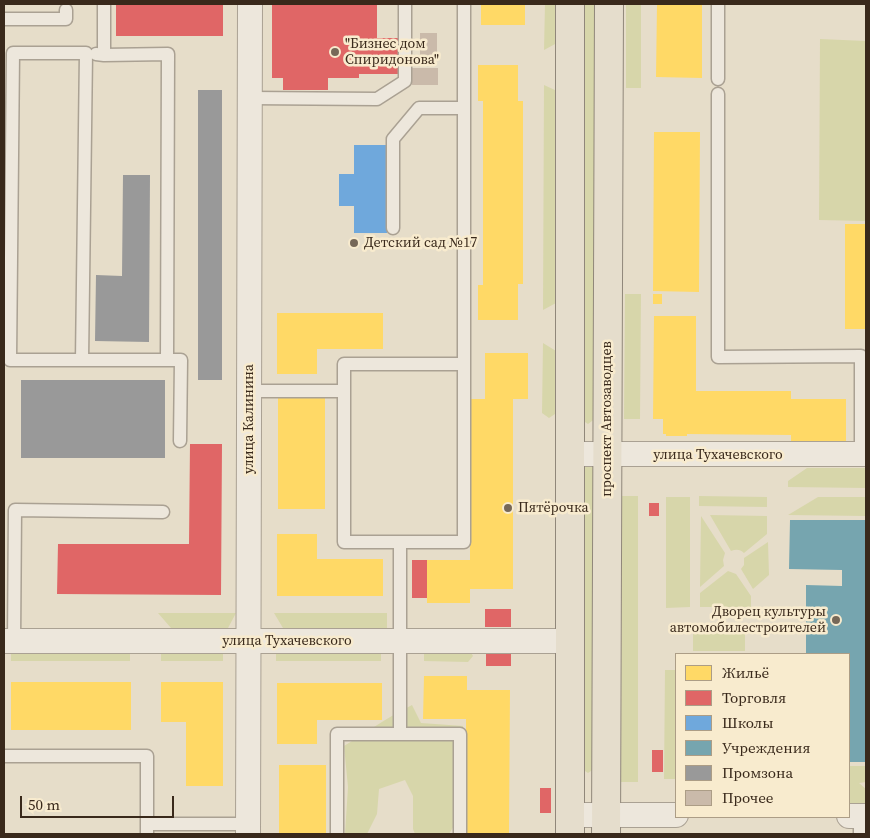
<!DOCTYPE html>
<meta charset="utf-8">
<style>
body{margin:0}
#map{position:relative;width:870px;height:838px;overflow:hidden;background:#e6ddc9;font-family:"Source Serif 4",serif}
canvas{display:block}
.frame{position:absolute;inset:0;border:5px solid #39291b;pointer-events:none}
.legend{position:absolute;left:675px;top:653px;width:175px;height:165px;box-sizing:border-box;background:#f8ebce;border:1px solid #ac9d86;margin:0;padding:6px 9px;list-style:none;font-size:15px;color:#39291b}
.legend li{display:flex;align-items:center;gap:10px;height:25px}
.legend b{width:25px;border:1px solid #ac9d86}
.scale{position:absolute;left:20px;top:796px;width:154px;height:22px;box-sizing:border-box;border:2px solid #39291b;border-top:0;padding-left:6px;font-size:15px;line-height:18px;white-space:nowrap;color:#39291b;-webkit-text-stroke:4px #f8ebce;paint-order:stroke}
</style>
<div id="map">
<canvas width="870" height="838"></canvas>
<div class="frame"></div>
<ul class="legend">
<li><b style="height:14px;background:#ffd966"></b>Жильё</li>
<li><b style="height:14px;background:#e06666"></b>Торговля</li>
<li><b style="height:14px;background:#6fa8dc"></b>Школы</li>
<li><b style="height:14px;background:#76a5af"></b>Учреждения</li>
<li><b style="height:14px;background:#999"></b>Промзона</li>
<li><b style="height:14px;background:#cabaaa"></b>Прочее</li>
</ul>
<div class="scale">50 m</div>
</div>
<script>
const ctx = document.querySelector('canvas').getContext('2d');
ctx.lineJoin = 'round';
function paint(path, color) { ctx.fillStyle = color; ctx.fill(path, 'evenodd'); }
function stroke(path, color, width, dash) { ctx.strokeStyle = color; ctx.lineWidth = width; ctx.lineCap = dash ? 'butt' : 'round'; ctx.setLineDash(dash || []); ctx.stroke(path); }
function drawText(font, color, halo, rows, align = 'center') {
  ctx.font = font + ' "Source Serif 4",serif'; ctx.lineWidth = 5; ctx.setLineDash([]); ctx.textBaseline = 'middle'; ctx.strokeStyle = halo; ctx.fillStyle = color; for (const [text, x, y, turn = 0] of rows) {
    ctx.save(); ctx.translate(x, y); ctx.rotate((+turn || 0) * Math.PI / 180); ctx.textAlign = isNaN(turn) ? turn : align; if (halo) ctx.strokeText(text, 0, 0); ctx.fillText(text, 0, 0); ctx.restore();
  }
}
paint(new Path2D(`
 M545,4h12v39l-13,7z
 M582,4h15l-1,414 -8,6 -9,-6z
 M626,4h15v84h-15z
 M820,39l46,2v180l-47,-1z
 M544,85l13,6 -1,212 -13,7z
 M625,294h16l-1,125h-16z
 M543,343l13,8 -1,63 -6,4 -7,-5z
 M583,465h12l-1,304 -6,4 -6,-4z
 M807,468h59v20l-78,-1v-6z
 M622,496h16v286h-17z
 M699,496l68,1v10l-68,-1z
 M666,497h24v110l-24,1z
 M818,497h48v19l-78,-1z
 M710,515l57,1v18l-23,19c-4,-4 -8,-4 -13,-2z
 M701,516l24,37 -2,7 1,6 -24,21z
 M768,542l1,33 -16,14 -12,-20 3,-4v-7z
 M728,571l8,3 15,22v11h-51v-14z
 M158,613h78l-8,15h-57z
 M274,613h113v15h-104z
 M693,628h52v23h-52z
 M11,649h119v12h-119z
 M161,649h62v12h-62z
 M276,649h105v12h-105z
 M424,649h45l4,7 -5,6 -44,-1z
 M665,670h11v109h-12z
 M412,705l9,18 42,3v85l-14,23h-34l-2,-5v-33l-8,-16 -26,9 -2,25 -10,20h-22l3,-47 -4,-41c23,-14 44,-29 68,-41z
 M849,766h17v16l-7,1 7,6v24l-17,-1z`), '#d7d6aa');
paint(new Path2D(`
 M481,4h44v21h-44z
 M657,4h45v74l-46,-1z
 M478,65h40v36h5v183h-5v36h-40v-35h5v-184h-5z
 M654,132h46l-1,160 -46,-1z
 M845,224h21v105h-21z
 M653,294h9v10h-9z
 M277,313h106v36h-66v25h-40z
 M654,316h42v75h95v8h55v45h-55v-9l-104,-1v2h-21v-2h-3v-15h-10z
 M485,353h43v46h-15v190h-43v14h-43v-43h43v-161h15z
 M278,398h47v111h-47z
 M277,534h40v25h66v37h-106z
 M424,676h43v14h43l-1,144h-43v-115h-43z
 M11,682h120v48h-120z
 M161,682h62v104h-37v-64h-25z
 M277,683h105v37h-65v24h-40z
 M279,765h47v69h-47z`), '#ffd966');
paint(new Path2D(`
 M116,4h107v32h-107z
 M272,4h105v34h22v36h-40v4h-31v12h-45v-12h-11z
 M190,444h32l-1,151 -164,-1 1,-50h131z
 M649,503h10v13h-10z
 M412,560h15v38h-15z
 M485,609h26v18h-26z
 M486,654h25v12h-25z
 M652,750h11v22h-11z
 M540,788h11v25h-11z`), '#e06666');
paint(new Path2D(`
 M354,145h33v88h-33v-27h-15v-32h15z`), '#6fa8dc');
paint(new Path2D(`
 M790,520h76v242h-17v-108h-43v-69l36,1v-16l-53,-1z`), '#76a5af');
paint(new Path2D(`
 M198,90h24v290h-24z
 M123,175h27l-1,167 -54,-1 1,-66 26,1z
 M21,380h144v78h-144z`), '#999');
paint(new Path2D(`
 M420,33h17v23h-17z
 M412,68h26v17h-26z`), '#cabaaa');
const service = new Path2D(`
 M718,4v75
 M4,19h62v-9
 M96,54l8,1v-51
 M104,55l64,-1 -1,306h14l-1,81
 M718,94v263l143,-1v98
 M250,98l127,1 28,-18v-77
 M393,228v-89l26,-31h45
 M82,360l4,-307h-73l-3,307h157
 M249,391h95
 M400,542h64v-538
 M14,641l1,-131 148,2
 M4,756h143v78
 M860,816v18
 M147,824h101
 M337,834v-100h63
 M460,834v-100h-60v-192h-56v-178h120`);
const minor = new Path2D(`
 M570,454h296
 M4,641h566
 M570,815h106
 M849,816h17
 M248,834l2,-830`);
const primary = new Path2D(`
 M570,834v-830
 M606,834l3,-830`);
stroke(service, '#aaa193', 15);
stroke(minor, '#aaa193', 26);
stroke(primary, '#90877a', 30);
stroke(service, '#ede7dc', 12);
stroke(minor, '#ede7dc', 24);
stroke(primary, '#e5ddcc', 28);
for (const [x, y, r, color] of [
 [335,52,5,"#766858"],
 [354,243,5,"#766858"],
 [508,508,5,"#766858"],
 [836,620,5,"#766858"]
]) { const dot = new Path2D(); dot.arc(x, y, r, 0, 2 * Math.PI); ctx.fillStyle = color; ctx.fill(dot); stroke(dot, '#f8ebce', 2); }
drawText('14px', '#39291b', '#f8ebce', [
 ["\"Бизнес дом",345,44],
 ["Спиридонова\"",345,60],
 ["Детский сад №17",364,243],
 ["Пятёрочка",518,508],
 ["Дворец культуры",826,612,"right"],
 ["автомобилестроителей",826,628,"right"]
], 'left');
drawText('14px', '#39291b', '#f8ebce', [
 ["улица Калинина",249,419,-90],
 ["проспект Автозаводцев",607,419,-90],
 ["улица Тухачевского",718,455],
 ["улица Тухачевского",287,641]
]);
</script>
